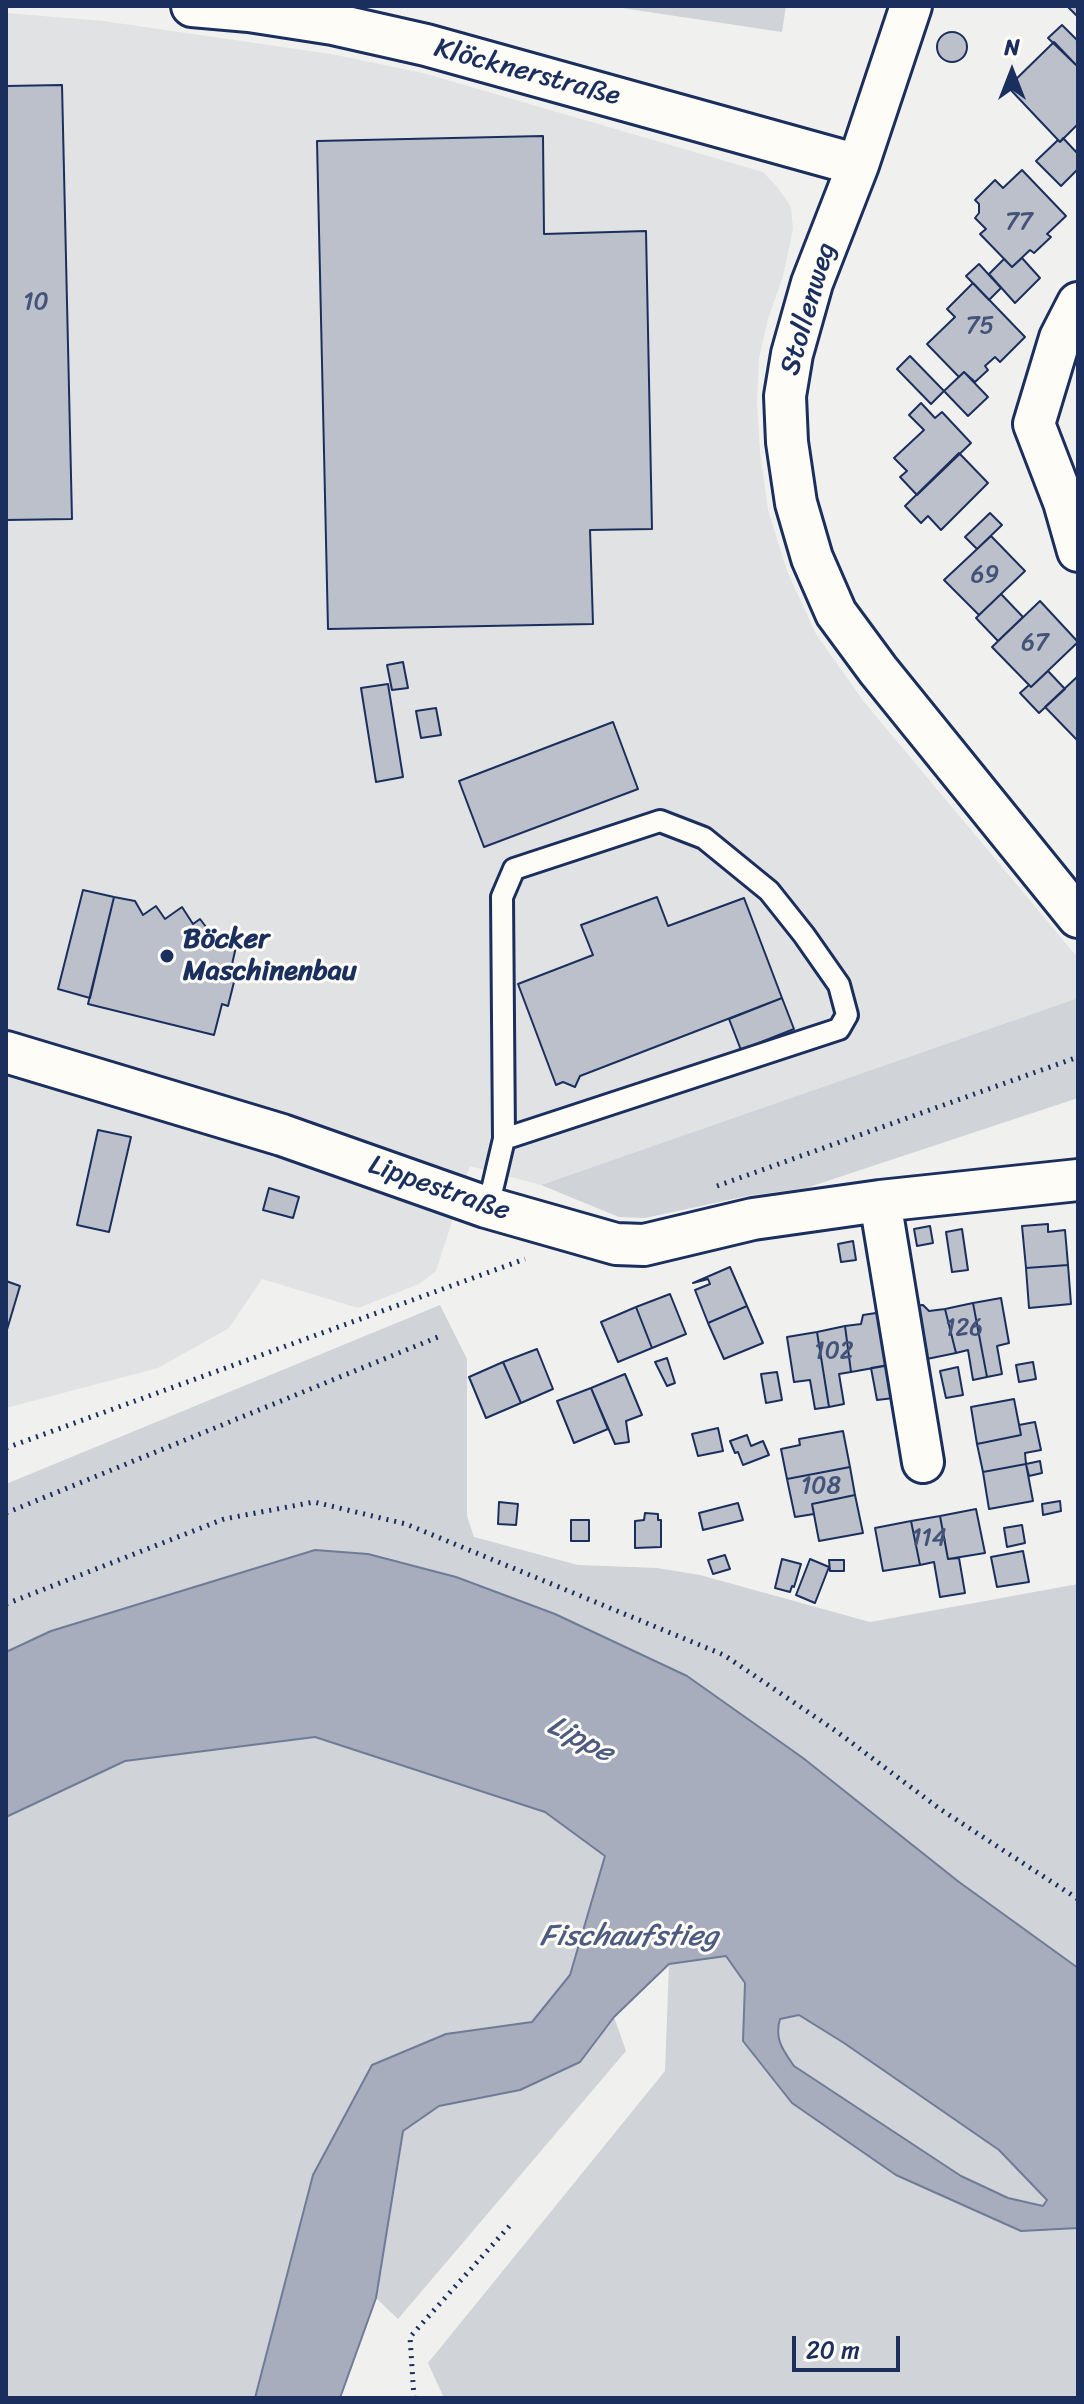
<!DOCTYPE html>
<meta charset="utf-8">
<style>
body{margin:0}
#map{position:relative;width:1084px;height:2404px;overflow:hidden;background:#f0f0ee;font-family:Sriracha,sans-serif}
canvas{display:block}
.frame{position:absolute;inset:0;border:8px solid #1b2f5e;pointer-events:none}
.north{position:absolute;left:972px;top:32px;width:80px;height:80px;-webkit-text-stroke:6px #fdfcf7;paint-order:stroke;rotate:0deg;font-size:22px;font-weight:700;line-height:32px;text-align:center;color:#1b2f5e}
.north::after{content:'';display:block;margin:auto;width:28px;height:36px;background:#1b2f5e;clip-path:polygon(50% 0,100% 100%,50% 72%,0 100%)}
.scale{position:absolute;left:792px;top:2336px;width:108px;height:36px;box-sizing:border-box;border:4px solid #1b2f5e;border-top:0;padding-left:10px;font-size:24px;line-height:28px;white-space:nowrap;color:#1b2f5e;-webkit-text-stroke:6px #fdfcf7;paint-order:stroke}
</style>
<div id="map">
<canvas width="1084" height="2404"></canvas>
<div class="frame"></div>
<div class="north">N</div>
<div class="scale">20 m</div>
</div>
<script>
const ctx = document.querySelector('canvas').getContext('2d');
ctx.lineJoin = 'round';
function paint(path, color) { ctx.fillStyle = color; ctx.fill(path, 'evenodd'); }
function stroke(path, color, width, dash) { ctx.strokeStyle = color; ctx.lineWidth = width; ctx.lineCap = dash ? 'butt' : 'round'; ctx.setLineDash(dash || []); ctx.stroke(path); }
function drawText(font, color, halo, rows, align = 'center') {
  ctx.font = font + ' Sriracha,sans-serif'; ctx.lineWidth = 6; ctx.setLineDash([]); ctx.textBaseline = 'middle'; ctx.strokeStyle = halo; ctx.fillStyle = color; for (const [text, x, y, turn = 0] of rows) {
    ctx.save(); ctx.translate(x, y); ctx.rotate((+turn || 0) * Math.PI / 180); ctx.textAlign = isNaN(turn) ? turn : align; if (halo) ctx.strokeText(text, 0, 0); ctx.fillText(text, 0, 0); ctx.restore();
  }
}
paint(new Path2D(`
 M6,13l97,8 228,33 92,19 340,99 15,16 13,19 2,22 -10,47 -15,43 -9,39 -2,45 3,49 8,58 19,61 29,63 48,68 214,256v40l-537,187 -71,-19 -34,105 -17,13 -61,24 -96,-29 -33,49 -71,40 -152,40z`), '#e0e2e3');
paint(new Path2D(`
 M609,6h177l-4,26z
 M1078,998v100l-272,90 -59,8 -102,22 -26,-1 -78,-32z
 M440,1305l27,54v157l7,21 104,28 79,3 43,7 170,47 208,-38v384l-119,-86 -156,-124 -116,-82 -132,-62 -99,-37 -88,-23 -53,-4 -264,81 -45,21v-168z
 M315,1737l230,75 61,43 -36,120 -39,47 -85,12 -133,141 -58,223h-249v-581l119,-56z
 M725,1956l20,27 -2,58 49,62 104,72 125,56 57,-3v170h-634l-16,-35 237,-292 4,-107z
 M799,2015l45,28 155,107 49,50 -5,6 -34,-8 -48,-22 -167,-110c-11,-17 -19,-27 -14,-47z
 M614,2017l12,34 -228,268 -22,-21 27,-167 36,-25 81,-16 60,-28z`), '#d0d3d8');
const water = new Path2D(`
 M315,1550l53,4 88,23 99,37 132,62 116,82 156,124 119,86v260l-57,3 -125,-56 -104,-72 -49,-62 2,-58 -19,-27 -57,8 -55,53 -34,45 -60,28 -81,16 -36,25 -27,167 -36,100h-85l58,-223 59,-110 74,-31 86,-12 38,-47 35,-119 -60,-44 -230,-75 -190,24 -119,56v-165l45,-21zM799,2015l45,28 155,107 48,50 -4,6 -35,-8 -47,-22 -167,-110c-11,-16 -20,-27 -14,-47z`);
paint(water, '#a7adbd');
stroke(water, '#6f7b97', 2);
const building = new Path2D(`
 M1070,6h8v11l-10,-10z
 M1062,25l16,16v21l-2,3 -28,-27z
 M937 47a15 15 0 1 1 30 0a15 15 0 1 1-30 0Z
 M1054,42l24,25v57l-18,18 -52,-55z
 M62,85l10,434 -66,1v-434z
 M543,136l1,98 102,-3 6,298 -62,1 3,94 -265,5 -11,-488z
 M1063,138l15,16v15l-17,17 -25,-25 22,-21 2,2z
 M1022,170l44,46 -19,18 4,3 -17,16 -4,-3 -18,17 -32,-33 6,-5 -11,-11 4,-5v-9l-4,-4 20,-20 8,8z
 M1022,258l18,20 -25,25 -26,-29 15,-15 8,8z
 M979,264l22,24 -12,12 -23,-24z
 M973,283l52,54 -25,25 -5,-5 -10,9 3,4 -13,12 -11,-10 -5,5 -32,-33 28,-27 -8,-8z
 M910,356l34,35 -13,13 -34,-35z
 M964,372l24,25 -20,19 -24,-25z
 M921,403l14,15 7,-6 29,31 -54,52 -17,-18 7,-6 -13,-13 30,-28 -15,-15z
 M959,453l29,30 -47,47 -13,-14 -7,7 -16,-17z
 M990,513l12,12 -25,24 -12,-12z
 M991,536l34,35 -46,44 -35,-35z
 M1001,594l22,23 -25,24 -22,-23z
 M1040,601l38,41 -47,45 -39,-40z
 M403,662l5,26 -16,2 -5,-25z
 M1048,671l17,18 -26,24 -19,-20 9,-8 2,2z
 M1078,676v65l-33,-34z
 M388,684l15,93 -27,5 -15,-94z
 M436,708l5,27 -20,3 -5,-27z
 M613,722l25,67 -154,58 -25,-66z
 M83,890l31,7 -24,101 -32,-9z
 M114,897l21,4 8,14 13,-9 9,13 17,-12 11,17 7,-5 9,12 29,7 -8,35 6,1 -8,32 -6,-2 -8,31 -126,-31z
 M657,897l11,29 76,-28 38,100 -202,78 -5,11 -12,-5 -7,3 -38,-101 75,-29 -12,-30z
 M782,998l12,31 -53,21 -12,-31z
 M98,1130l33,7 -22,95 -32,-7z
 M269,1188l30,9 -6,21 -30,-8z
 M1048,1224v8l17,-2 3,35 -42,3 -4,-42z
 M930,1226l3,17 -16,3 -3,-17z
 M962,1229l6,41 -16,2 -6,-40z
 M853,1241l3,19 -15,2 -3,-18z
 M1068,1265l3,39 -42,4 -3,-40z
 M730,1267l17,39 -39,17 -13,-33 15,-6 -2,-5 -15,4z
 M6,1281l14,5 -14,47z
 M670,1294l16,40 -34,14 -16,-41z
 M1001,1298l8,45 -12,3 5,28 -15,3 -14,-74z
 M973,1303l14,74 -14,3 -5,-30 -12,3 -11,-44z
 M923,1305l6,6 16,-2 11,44 -39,8 -6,-55z
 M747,1306l16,37 -39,16 -16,-36z
 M636,1307l16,41 -34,14 -17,-40z
 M876,1313l5,6 9,46 -39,7 -6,-46 16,-2 2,-9z
 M845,1326l6,46 -12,2 5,30 -15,3 -12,-75z
 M817,1332l12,75 -14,2 -5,-29 -16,2 -7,-45z
 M537,1349l16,40 -32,14 -18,-41z
 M667,1358l8,25 -8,3 -12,-24z
 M503,1362l18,41 -35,15 -17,-41z
 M1033,1362l3,17 -17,3 -3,-17z
 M888,1365l6,33 -17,2 -6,-32z
 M958,1367l5,28 -17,3 -6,-27z
 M777,1372l5,28 -16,3 -5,-29z
 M625,1374l17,41 -16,6 3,21 -14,2 -24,-56z
 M591,1388l17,41 -34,14 -17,-42z
 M1014,1399l7,36 -44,9 -6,-37z
 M1035,1422l6,28 -16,3 1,11 -43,8 -6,-28 44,-9 -2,-10z
 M718,1428l5,23 -25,5 -6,-22z
 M843,1431l7,36 -63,12 -6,-30 19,-4 -1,-6z
 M747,1435l4,11 12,-5 6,14 -26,10 -5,-13 -3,1 -5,-12z
 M1040,1461l2,12 -13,3 -3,-12z
 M1026,1464l7,37 -44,8 -6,-37z
 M850,1467l5,28 -43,9 2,10 -19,3 -8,-38z
 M855,1495l8,38 -44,8 -7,-37z
 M1060,1501l1,10 -18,4 -1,-11z
 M499,1502l19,2 -2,21 -18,-1z
 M738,1503l5,17 -40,10 -4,-17z
 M976,1509l9,44 -37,6 -8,-43z
 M645,1513l13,1v6h3v27l-26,1v-27l9,-1z
 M940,1516l8,43 11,-1 6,35 -25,4 -6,-35 -14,3 -9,-44z
 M571,1520h18v21h-18z
 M911,1521l9,44 -37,6 -8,-43z
 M1022,1525l3,18 -18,4 -3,-19z
 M1023,1551l6,31 -32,5 -6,-30z
 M725,1555l5,14 -17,5 -5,-14z
 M782,1559l19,5 -7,23 -2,-1 -2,6 -15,-4z
 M810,1559l19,8 -14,36 -19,-8z
 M829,1560h15v11h-14z`);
paint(building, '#bbc0ca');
stroke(building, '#1b2f5e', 2);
const service = new Path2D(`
 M486,1207l7,-21 11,-47 -2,-242 12,-28 146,-48 44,17 65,53 35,44 35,50 8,30 -8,14 -335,110`);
const minor = new Path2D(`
 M192,6l57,5 84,13 93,21 432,120
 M911,6l-53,159 -46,118 -20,71 -7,42 2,46 9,61 16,55 24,55 42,57 200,247
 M1078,303l-18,35 -26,86 30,78 14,49
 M6,1052l276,83 204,72 130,37 28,1 109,-26 127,-18 198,-21
 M880,1201l43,261`);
stroke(service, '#1b2f5e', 26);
stroke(minor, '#1b2f5e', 46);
stroke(new Path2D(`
 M717,1186l361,-129
 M6,1448l519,-189
 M6,1513l432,-176
 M6,1604l218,-85 90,-17 92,22 318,131 112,76 104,78 138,90
 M414,2398l-4,-61 103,-115`), '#1b2f5e', 5, [2, 6]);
stroke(service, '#fdfcf7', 20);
stroke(minor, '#fdfcf7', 40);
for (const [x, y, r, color] of [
 [167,956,8,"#1b2f5e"]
]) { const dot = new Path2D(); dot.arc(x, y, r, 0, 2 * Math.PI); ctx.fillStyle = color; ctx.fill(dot); stroke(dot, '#fdfcf7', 3); }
drawText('24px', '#435379', null, [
 ["77",1019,223],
 ["10",36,303],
 ["75",980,327],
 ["69",985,576],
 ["67",1035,644],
 ["126",964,1329],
 ["102",834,1352],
 ["108",821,1487],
 ["114",929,1539]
]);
drawText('28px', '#1b2f5e', '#fdfcf7', [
 ["Klöcknerstraße",527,73,15],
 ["Stollenweg",809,309,-74],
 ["Lippestraße",439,1189,19]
]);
drawText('bold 28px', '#1b2f5e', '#fdfcf7', [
 ["Böcker",183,940],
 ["Maschinenbau",183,972]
], 'left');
drawText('italic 30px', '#4c5b7f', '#fdfcf7', [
 ["Lippe",580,1740,27],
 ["Fischaufstieg",629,1937]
]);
</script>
